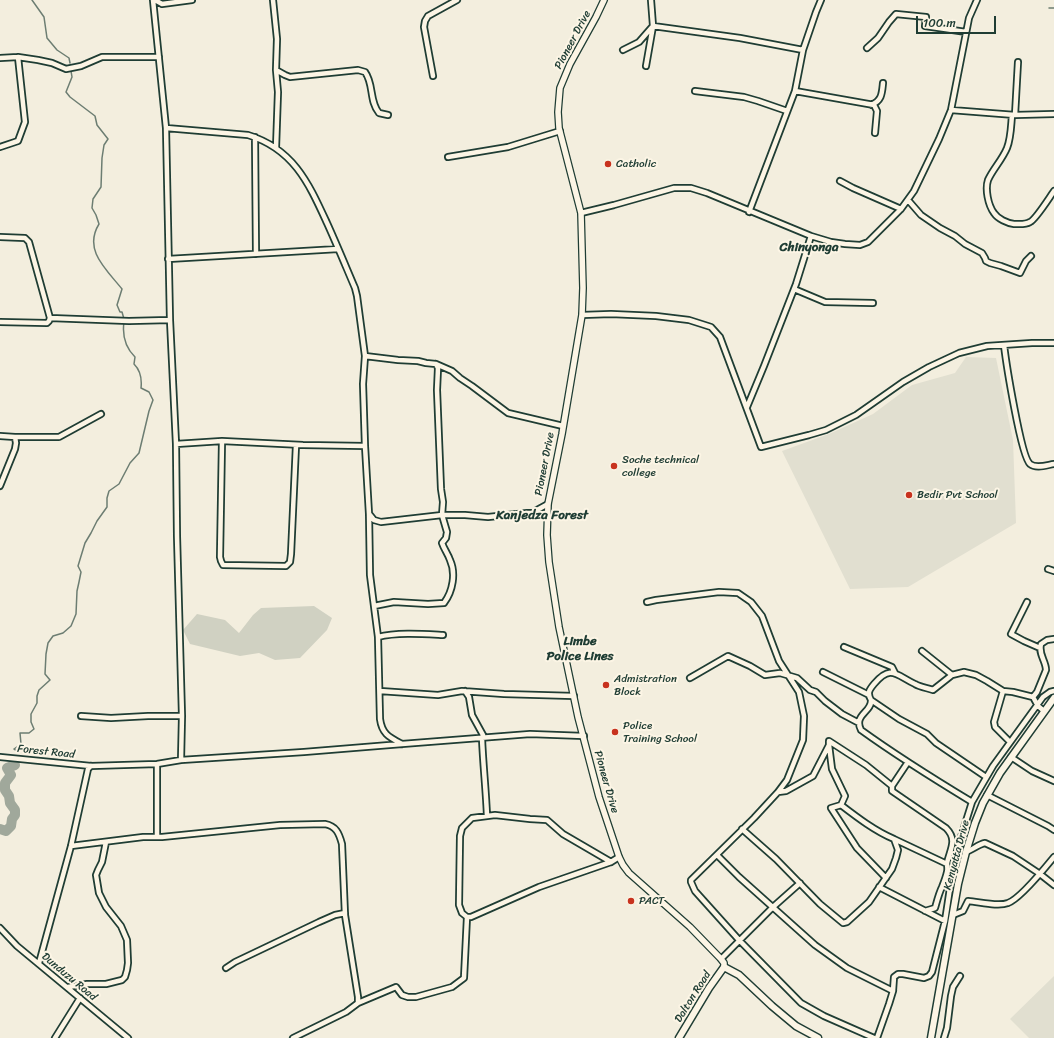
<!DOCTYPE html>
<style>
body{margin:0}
#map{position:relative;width:1054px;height:1038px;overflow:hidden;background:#f3eede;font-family:Sriracha,sans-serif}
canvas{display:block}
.scale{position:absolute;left:916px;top:16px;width:80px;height:18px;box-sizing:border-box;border:2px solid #1f3d34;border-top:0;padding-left:5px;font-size:12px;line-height:14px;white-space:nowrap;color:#1f3d34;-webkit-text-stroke:3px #fcf5e5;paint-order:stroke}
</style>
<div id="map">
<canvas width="1054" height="1038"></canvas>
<div class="scale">100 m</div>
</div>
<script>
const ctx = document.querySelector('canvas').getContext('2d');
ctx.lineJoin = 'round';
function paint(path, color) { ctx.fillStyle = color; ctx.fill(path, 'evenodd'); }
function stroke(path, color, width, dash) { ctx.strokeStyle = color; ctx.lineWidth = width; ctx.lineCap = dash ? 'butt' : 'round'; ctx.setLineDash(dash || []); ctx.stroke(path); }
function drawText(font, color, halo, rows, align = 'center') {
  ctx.font = font + ' Sriracha,sans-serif'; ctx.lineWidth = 4; ctx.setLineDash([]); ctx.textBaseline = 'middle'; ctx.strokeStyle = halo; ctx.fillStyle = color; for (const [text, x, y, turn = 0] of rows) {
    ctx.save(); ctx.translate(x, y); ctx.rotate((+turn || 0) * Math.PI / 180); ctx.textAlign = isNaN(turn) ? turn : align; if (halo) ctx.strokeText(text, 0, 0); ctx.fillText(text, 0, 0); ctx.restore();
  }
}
paint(new Path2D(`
 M966,357l30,1 17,82 3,83 -108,64 -58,2 -68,-138 47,-17 44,-20 39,-29 43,-12z
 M1054,976v62h-25l-19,-19z`), '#e1dfd0');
paint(new Path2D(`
 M314,606l18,12 -5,12 -27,28 -25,2 -16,-7 -19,3 -50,-12 -7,-14 14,-16 28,6 14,13 14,-18 8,-7z`), '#d0d1c2');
stroke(new Path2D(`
 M32,0l12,17 3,21 10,12 12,8 1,5
 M1049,8h5
 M71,71l1,6 -6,15 4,5 25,19 2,9 11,14 -4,6 -2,13 -1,29 -8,12 -1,9 4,7 3,9c-16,26 7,45 23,65l-5,16 3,7h2l2,7
 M19,752l-5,-3 7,-5 -1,-11h9l5,-4 -3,-7v-8l6,-11v-7l2,-6 11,-10 -5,-6 1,-20 2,-11 5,-7 10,-3 8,-7 5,-12 1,-23 2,-9 2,-10 -3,-6 7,-23 6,-10 6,-12 10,-14v-9l2,-7 10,-7 11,-21 9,-10 10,-42 4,-11 -4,-8 -8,-4c1,-9 0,-17 -7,-24l1,-7c-10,-10 -13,-21 -11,-35`), '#6c7d72', 1.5);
stroke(new Path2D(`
 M0,829l6,2 5,-5 1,-7 3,-4v-5l-5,-7 -1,-7 -4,-6v-7l6,-8 -4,-7 8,-3`), '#a0a89b', 10);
const minor = new Path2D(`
 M153,0l13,128 4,192 6,124
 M155,0l7,4 30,-4
 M273,0l4,39 -1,31
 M653,26l87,12 63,12
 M867,48l11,-10 11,-16 7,-8 30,3 -1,9 41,6
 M623,50l16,-8 14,-16
 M0,58l18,-1 20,3 14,3 14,6 15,-3 21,-9h57
 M646,66l7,-40 -2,-26
 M433,76l-9,-49 1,-6 3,-5 29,-16
 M695,91l49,6 14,4 29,10
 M795,91l79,14 3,6 -2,22
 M871,105c11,-4 11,-12 12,-22
 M951,110l64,5 39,-1
 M1012,115c-1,11 -1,23 -5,33 -5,12 -14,21 -19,32 -3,9 0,25 6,33 4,6 13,10 20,11 5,0 11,1 16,-2 6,-3 19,-24 24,-31
 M1015,115l3,-53
 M166,128l82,7c46,14 61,49 79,88 10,22 19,44 28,65l2,8 8,60 -2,28 2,62
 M255,137l1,117
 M0,147l18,-6 7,-19 -7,-65
 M276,148l2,-56 -2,-22 9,5 5,2 68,-7 7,2c9,12 4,29 14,41l9,2
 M448,157l60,-10 52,-16
 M840,181l13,7 48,21
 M908,200l13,15 19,13 15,8 10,8 17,9 3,5 1,3 4,2 11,3 19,7 6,-12 5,-5
 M749,212l46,-121 8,-41 13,-38 5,-12
 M581,213l33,-8 60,-17h17l16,5 104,43 20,6 14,2 15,1 8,-3 33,-33 13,-18 25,-52 12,-29 18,-92 8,-18
 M0,237l25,1 4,4 21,76 -1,3 -2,2 -47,-1
 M168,259l170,-10
 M794,289l31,13 48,1
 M582,315l29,-1 45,2 33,4 22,7 9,10 41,110 48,-12 17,-5 30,-15 47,-33 26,-15 30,-14 28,-7 45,-3h22
 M50,318l79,3 41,-1
 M1004,345c2,17 17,112 26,119 6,5 17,1 24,0
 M365,356l33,4 20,1 8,2 10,1 2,4 -1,22 4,99 2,13 -1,13 5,17 -1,6 -4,5c2,6 6,11 8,17 6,13 3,31 -6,43l-16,1 -34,-2 -20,4
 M436,364l16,7 8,7 12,8 36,27 55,13
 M747,407l17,-41 32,-82 15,-48
 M0,436l15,1 1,6 -1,6 -15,37
 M15,437h44l42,-23
 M222,441l-2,116 1,4 2,4 63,1 4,-4 1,-8 5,-109
 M370,515l4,5 7,2 61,-7h23l23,2 39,-4h7l3,-3 11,-6
 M1048,569l6,2
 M647,602l9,-2 63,-8 19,1 13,9 11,14 17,45 20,31 5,24 -1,24 -16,40 -9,12
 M1027,602l-16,32 13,7 16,7
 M378,637c19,-5 46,-3 65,-2
 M844,647l48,20 3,6
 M922,651l30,24
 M823,672l46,23
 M690,678l38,-22 22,10 15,9 15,-2 17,5 13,12 6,2 9,9 17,13 17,9
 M380,691l58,4 24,-4 42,3 70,2
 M465,691l4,6 3,18 11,20 -1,3c1,26 4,52 5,78
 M1003,691l-9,31 1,5 15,15
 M1033,697l4,-5 9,-22c0,-9 -8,-16 -5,-26l6,-4 7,-1
 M871,700c1,12 -18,15 -10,30 36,26 73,49 111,72
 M81,716l30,2 37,-2h34
 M829,745l3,24 13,27 -4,9
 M0,757l91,9 66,-2 24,-4 123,-8 98,-8 128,-10 54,2
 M1011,757l21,14 22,10
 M181,760l1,-44 -5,-180 -1,-92 46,-3 81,4 62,1 4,68 1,61 8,62 2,82c2,15 9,18 22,25
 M908,762l-16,24v5l54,37c12,12 4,21 1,35 0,3 1,6 0,9 -1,5 -3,10 -5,15 -3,6 -5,14 -7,21l-10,3
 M986,777l-50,-34 -9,-9 -28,-15 -28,-19c-4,-7 -2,-10 3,-16 17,-20 22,-9 41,0 5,3 12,4 18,6l19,-15 12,-3 12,3 11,6 16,10 10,1 20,5 5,9 6,5
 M987,795l61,31 6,4
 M841,805l-10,3 26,40 29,30
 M742,829l34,30 44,45 23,19 4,-1 22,-20 23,-33 4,-11 2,-8 -4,-11c-19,-8 -36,-21 -53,-34
 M157,837v-73
 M894,839l53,25
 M71,846l72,-9h19l118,-12 45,-1c11,2 14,9 17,20l3,71 13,82v6l-12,9 -53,26
 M966,852c6,-2 13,-8 19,-9l28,13 27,18 14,11
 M717,855l22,22 76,68 32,23 46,23
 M611,862l-48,-28 -16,-14 -17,-1 -35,-4 -23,3 -10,10 -2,8 -1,69 3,8 5,4h4l68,-30 72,-25 8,-5
 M879,887l66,34
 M953,915l10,-4 5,-10c12,1 30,6 40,2 12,-4 37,-35 46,-46
 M0,928l17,18 111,92
 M721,959l52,-52 27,-24
 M39,963l32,-117 17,-77 3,-3
 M226,968l9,-6 84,-40 16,-7 10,-2
 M68,987l19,-3h19l16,-4 3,-3 2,-7 1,-7 -1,-23 -6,-14 -15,-19 -7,-14 -3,-18 2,-5 4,-8 4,-20
 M358,1003l38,-16 6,8 6,2h8l36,-10 12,-9 3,-61
 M55,1038l25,-40
 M874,1038l-50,-22 -23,-13 -62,-63 -44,-49 -4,-9v-2l63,-62 24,-26 8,-1 27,-15 16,-31v-4l37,24 26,21
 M877,1038l12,-34 4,-13 1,-14 4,-3h5l21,4 5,-2 3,-4 13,-51 5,-33 11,-51 11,-35 21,-36 50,-69 7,-5 4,-1
 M944,1038l3,-10 4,-32 2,-9 7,-11`);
const tertiary = new Path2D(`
 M604,0l-8,17 -26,47 -10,24 -2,24 1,16 22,85 2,75 -1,27 -20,119 -14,70 -1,31 2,27 10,65 19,90 21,80 20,60 4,8 6,8 61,54 31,32 3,4v4`);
const secondary = new Path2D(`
 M679,1038l30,-50 15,-21 15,8 33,31 24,20 22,12
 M931,1038l27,-154 8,-32 9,-29 8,-20 17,-30 54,-75`);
stroke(minor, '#1f3d34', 8);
stroke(tertiary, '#1f3d34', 8);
stroke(secondary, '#1f3d34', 9);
stroke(minor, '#fcf5e5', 4.5);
stroke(tertiary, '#fcf5e5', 5.5);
stroke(secondary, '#fcf5e5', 6);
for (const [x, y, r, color] of [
 [608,164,4,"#c8321e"],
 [614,466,4,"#c8321e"],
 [909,495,4,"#c8321e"],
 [606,685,4,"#c8321e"],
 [615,732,4,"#c8321e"],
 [631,901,4,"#c8321e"]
]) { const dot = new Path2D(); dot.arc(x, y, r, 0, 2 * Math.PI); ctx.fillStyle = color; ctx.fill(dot); stroke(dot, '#fcf5e5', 1.5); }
drawText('11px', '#1f3d34', '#fcf5e5', [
 ["Pioneer Drive",573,40,-62],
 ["Pioneer Drive",545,464,-79],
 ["Forest Road",46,752,6],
 ["Pioneer Drive",606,782,74],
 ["Kenyatta Drive",957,855,-75],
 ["Dunduzu Road",69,977,40],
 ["Dalton Road",693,997,-58]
]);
drawText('11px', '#1f3d34', '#fcf5e5', [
 ["Catholic",616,164],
 ["Soche technical",622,460],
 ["college",622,473],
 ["Bedir Pvt School",917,495],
 ["Admistration",614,679],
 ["Block",614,692],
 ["Police",623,726],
 ["Training School",623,739],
 ["PACT",639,901]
], 'left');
drawText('bold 13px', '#1f3d34', '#fcf5e5', [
 ["Chinyonga",809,248],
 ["Kanjedza Forest",542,516],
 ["Limbe",580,642],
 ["Police Lines",580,657]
]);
</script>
